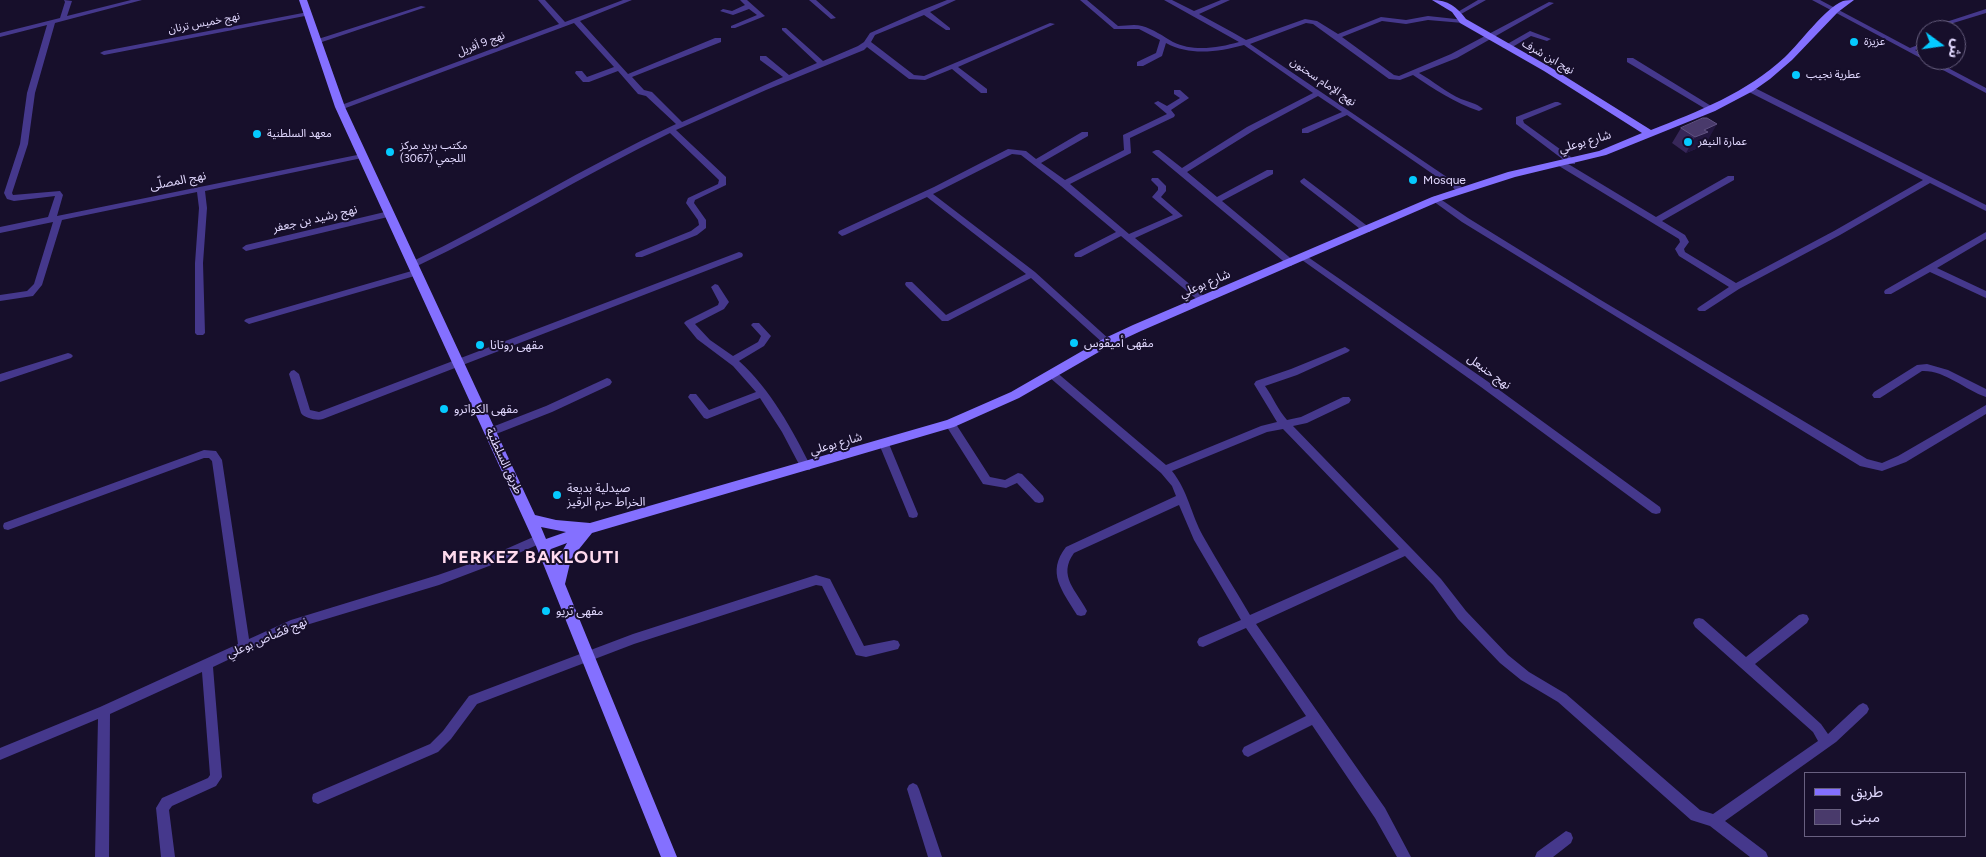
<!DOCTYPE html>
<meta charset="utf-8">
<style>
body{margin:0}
#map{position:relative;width:1986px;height:857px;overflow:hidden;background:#170f2b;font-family:Figtree,"Noto Sans Arabic",sans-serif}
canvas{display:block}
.legend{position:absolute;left:1804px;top:772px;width:162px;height:65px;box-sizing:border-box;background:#170f2b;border:1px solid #686080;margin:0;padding:6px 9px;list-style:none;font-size:15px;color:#e2d9ff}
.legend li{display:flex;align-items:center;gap:10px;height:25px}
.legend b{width:25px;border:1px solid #686080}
.north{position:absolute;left:1916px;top:20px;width:50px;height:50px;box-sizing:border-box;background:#170f2b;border:1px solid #686080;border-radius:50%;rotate:104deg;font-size:14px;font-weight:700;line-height:20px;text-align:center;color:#e2d9ff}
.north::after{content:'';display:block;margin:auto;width:18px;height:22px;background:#05caff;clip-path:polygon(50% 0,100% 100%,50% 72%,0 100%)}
</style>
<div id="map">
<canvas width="1986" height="857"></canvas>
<ul class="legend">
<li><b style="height:6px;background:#8470ff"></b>طريق</li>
<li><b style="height:14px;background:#493a6b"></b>مبنى</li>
</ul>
<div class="north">ش</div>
</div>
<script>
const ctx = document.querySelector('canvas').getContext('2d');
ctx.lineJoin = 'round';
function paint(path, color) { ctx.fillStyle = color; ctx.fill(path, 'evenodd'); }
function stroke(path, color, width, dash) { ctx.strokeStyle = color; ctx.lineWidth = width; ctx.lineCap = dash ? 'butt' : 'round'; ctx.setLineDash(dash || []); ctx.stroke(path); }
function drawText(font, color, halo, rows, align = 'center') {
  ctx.font = font + ' Figtree,"Noto Sans Arabic",sans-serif'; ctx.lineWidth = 4; ctx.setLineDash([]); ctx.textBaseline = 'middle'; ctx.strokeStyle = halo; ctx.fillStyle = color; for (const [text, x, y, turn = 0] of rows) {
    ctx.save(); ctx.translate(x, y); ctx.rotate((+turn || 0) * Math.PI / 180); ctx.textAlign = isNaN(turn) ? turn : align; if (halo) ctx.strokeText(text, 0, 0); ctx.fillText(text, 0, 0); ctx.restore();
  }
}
paint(new Path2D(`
 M64,0l8,1 -5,15 64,-16h11l-87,23 -20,70 -7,51 -16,49 1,2 47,-4 3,4 -6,21 305,-62 4,2 -4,2 -157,33 2,17 -4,55 2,70 -2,2h-6l-2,-2v-70l4,-55 -2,-16 -135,28 -20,65 -9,11 -33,5v-6l27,-4 7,-7 19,-62 -53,11v-6l48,-10 7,-21 -41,5 -7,-2 -3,-6 16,-49 7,-51 20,-68 -47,12v-4l60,-15 5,-16z
 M538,0h7l20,22 58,-22h9l-52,21 48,53 87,-36h6v4l-89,35 12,13 8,2 30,30 101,-45 -23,-17v-4h6l23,19 28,-12 -35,-33v-2h4l37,33 35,-15 6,-4 6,-9 52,-23 25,-10h9l-26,12 20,16v2h-4l-22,-15 -49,20 -4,7 43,33 10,1 126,-53 5,1 -97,43 29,22v4h-6l-29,-24 -27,11 -16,-1 -42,-32 -3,3 -98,40 -90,40 50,47v8l-31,15 -1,3 12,17v8l-9,7 -55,22h-6l-1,-2 1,-2 55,-22 8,-6 -1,-5 -12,-17 2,-5 30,-14 1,-4 -49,-47c-87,42 -168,93 -255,134h-6l-1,-2 1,-2c91,-43 176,-97 267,-139l-30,-28 -8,-2 -20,-23 -29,11h-6l-8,-9 1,-2h6l5,6 27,-10 -40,-44 -231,86h-3l-4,-2 223,-83z
 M740,0h7l18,16 -30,12h-4v-2l26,-11 -8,-6 -16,6 -13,-4 3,-2 9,2 13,-6z
 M809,0h7l20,18 -5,1z
 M1080,0h7l31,26c8,0 16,-2 24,0 11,3 21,10 31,16 20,10 45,6 66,0l-75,-42h8l22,11 27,-11h9l-31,14 33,18 14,8 59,-21 12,2 21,13 43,-17 25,3 22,-4 37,4v2l-2,1 -35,-3 -22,4 -24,-3 -40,16 52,38 5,1 52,-22 98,-52 5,1 -97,55 -38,15c14,8 28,20 42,26 8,3 15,4 22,10l-4,2c-24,-8 -45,-22 -66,-36l-13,5 -11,-1 -76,-55 -7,-1 -56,21 216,146 -1,2h-6l-112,-77 -39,18h-6v-4l40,-17 -24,-16 -65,35 -66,41 30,25 50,-27h6v4l-51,27 72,60 1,2 -4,3 -3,-1 -136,-113 4,-2h3l23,18 65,-41 66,-34 -69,-48c-26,7 -54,11 -78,-2l-4,13 -19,10h-6v-4l19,-9 4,-13 -21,-11h-25z
 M1478,0h8l-25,14 -5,-1z
 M1812,0h8l90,48 16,-6v4l-11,4 11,6v4h7l53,28v5z
 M421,6l5,1 -107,36 -7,-2z
 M1986,9v4l-36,11 5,6h-8l-4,-7z
 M308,12l3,2 -1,1 -206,40 -4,-2 4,-2z
 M1530,31l21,8 -4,2 -16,-5 -22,13 -7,-2z
 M1627,58h6l83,51 -4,2h-3l-82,-49z
 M1747,87h6l233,118v6l-56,-28 -90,52 -101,54 -34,22h-6l-2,-2 2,-2 30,-20 -50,-31 -4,-7 5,-7 -1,-3 -120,-73v-4h6l91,55 72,-41h6v4l-72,41 23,14 4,7 -5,7 1,3 51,31 98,-52 89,-51 -176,-89z
 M1174,90h6l9,8 -18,12 4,5 -1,2 -44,21 1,15 -61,31 59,50 44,-19 -21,-18 6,-7v-3l-7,-7 1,-2h6l8,8v5l-5,6 22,19 -48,22 71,60 2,2 -2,2h-6l-79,-66 -40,21h-6l-1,-2 1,-2 41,-21 -55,-46 -40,-31 -9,-1 -79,40 102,78 75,68 2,2 -2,2h-6l-73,-66 -83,43h-6l-36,-35 -1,-2 1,-2h6l34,33 80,-41 -99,-77 -82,38 -3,1 -4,-3 1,-2 95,-44 74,-38 18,2 10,8 46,-27h6v4l-47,27 24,17 59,-30 -1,-15 44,-21 -13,-11 4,-2 9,5 13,-8 -6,-4z
 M1555,102h3l4,2 -39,16 1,3 51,37v4h-6l-53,-40v-7z
 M1304,178l66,50v4h-6l-63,-49 -1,-2z
 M1436,196l32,22 131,81 268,160 15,4 16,-7 88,-51v9l-80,48 -24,9 -22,-5 -398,-244 -29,-21v-4z
 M389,211l4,3 -1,2 -146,35 -4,-3 4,-3z
 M1986,232v7l-49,29 49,23v7l-56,-26 -39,22h-6l-1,-2 1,-2z
 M739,252l3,1 1,2 -1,2 -419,162c-6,2 -19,-1 -22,-6l-12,-39 2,-3 3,-1 5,4 11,36 9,2z
 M1305,255l182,126 173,126 1,3 -1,3 -4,1 -4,-1 -171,-126 -179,-127 -1,-2 1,-2z
 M415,270l4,3 -1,2 -169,49 -5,-3 2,-2z
 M715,284l3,1 11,17 -5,7 -29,15 15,16 23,16 25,-14 3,-6 -10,-11 2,-2h6l12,13 -7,10 -25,15c32,29 53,68 72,106l-1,3h-8l-20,-38 -22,-34 -53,21 -3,-1 -16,-21 2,-3h6l13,16 47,-18 -23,-26 -36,-27 -13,-16 2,-2 32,-16 1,-3 -8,-15z
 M1345,347l5,3 -2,2 -51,23 -32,11c8,11 13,24 22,34l14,-3 42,-20h6l2,3 -2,3 -42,20 -14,3 148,153 25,32 42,44 21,17 37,22 134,116 13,4 105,-73 -5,-9 -118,-105 -2,-4 2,-4 4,-1 4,1 43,38 53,-42 4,-1 4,1 2,4 -2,4 -52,41 66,60 7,10 31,-29 4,-2 4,2 2,4 -2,4 -31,29 -111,79 41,31 2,5h-18l-40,-31 -19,-6 -133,-118 -37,-22 -21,-17 -42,-44 -25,-34 -28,-29 -149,68 129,184 26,49h-14l-22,-39 -63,-93 -64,32 -4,-2 -2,-4 2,-4 62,-31 -60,-88 -43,19 -4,-1 -2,-4 2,-4 42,-18 -47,-80 -15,-35 -105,48c-17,23 3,38 13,58l-2,4 -4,1 -4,-1c-15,-25 -31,-42 -11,-68l110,-51 -4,-10 -11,-13 -112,-96 -2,-3 2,-3h6l111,94 95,-39 16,-4 -23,-38 2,-3 35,-12zM1283,429l116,120 -149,66c-15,-26 -32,-52 -47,-79 -12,-22 -15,-45 -31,-65l95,-39z
 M68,353l3,1 2,2 -2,2 -71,24v-8z
 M1927,364l21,6 38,19v8c-21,-7 -41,-27 -64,-26l-42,27h-6l-2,-3 2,-3 43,-27z
 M607,378l3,1 2,3 -2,3 -58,27 -61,24 -4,-1 -1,-3 1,-3 59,-23z
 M950,420l4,1 36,56 15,3 13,-7 4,1 21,22 1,3 -1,3 -4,1 -4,-1 -18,-19 -11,5 -23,-4 -38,-60 1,-3z
 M884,440l4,1 1,3 29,70 -1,3 -4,1 -4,-1 -1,-3 -29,-70 1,-3z
 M204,450l12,1 6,9 27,179 42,-19 147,-45 43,-15 59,-26 4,2 1,3 -1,3 -55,24 -50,19 -146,44 -80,38 9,110 -6,9 -44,20 -3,4 6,47h-14l-5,-49 6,-10 46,-20 2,-3 -8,-103 -92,42 -1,143h-14l3,-138 -98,41v-12l100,-41 138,-63 -26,-183 -3,-3h-5l-196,72 -4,-1 -1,-3 1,-3z
 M816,575l14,4 34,67 30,-6 4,1 2,4 -2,4 -32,8 -10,-2 -34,-69 -6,-1 -182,59 -157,60 -26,35 -13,13 -120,52 -5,-2 -1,-4 1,-4 117,-50 13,-13 26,-35 164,-62z
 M913,783l4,2 2,4 23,68h-14l-21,-68 2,-4z
 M1566,831l5,2 2,5 -2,5 -18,14h-18l2,-5z`), '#45388c');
paint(new Path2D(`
 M299,0h8l38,107 190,408 21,5 34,3 357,-103 64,-28 92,-53 30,-14 299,-128 76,-25 91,-21 43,-18 -98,-62 -84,-48 -8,-11 -20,-12c16,0 25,7 34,19l84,48 101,63c48,-19 95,-37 134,-73 16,-15 39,-48 58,-56 3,-1 8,-1 11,-1l-16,12 -46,48 -22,19 -17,12 -38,20 -109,44 -91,22 -75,24 -299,130 -30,14 -92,53 -65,29 -362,106 -21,26 -6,25 112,273h-16l-125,-311 -201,-439zM541,527l25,5 -20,7zM567,543l-11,19 -5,-13z`), '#8470ff');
paint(new Path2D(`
 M1681,128l27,12 -6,2 -4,6 -12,5 -14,-10z`), '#372759');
paint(new Path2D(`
 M1717,124l-9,16 -6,2 -4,6 -12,5 9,-16 9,-7z`), '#22163f');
const building = new Path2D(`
 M1703,118h4l10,6 -13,6 4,2 -13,5 -14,-9z`);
paint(building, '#493a6b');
stroke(building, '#615382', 1);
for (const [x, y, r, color] of [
 [1854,42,5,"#05caff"],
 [1796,75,5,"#05caff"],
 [257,134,5,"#05caff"],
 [1688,142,5,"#05caff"],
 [390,152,5,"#05caff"],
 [1413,180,5,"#05caff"],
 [1074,343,5,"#05caff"],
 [480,345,5,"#05caff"],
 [444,409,5,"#05caff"],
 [557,495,5,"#05caff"],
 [546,611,5,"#05caff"]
]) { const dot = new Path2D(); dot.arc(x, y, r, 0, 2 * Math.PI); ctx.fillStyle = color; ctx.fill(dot); stroke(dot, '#170f2b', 2); }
drawText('11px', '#e2d9ff', '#170f2b', [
 ["نهج خميس ترنان",204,23,-11],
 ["نهج 9 أفريل",481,44,-21],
 ["نهج ابن شرف",1548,57,30],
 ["نهج الإمام سحنون",1323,82,34]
]);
drawText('11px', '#e2d9ff', '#170f2b', [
 ["عزيزة",1864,42],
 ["عطرية نجيب",1806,75],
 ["معهد السلطنية",267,134],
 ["عمارة النيفر",1698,142],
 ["مكتب بريد مركز",400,146],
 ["اللجمي (3067)",400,159]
], 'left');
drawText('12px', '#e2d9ff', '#170f2b', [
 ["شارع بوعلي",1585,142,-16],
 ["نهج المصلّى",178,181,-11],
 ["نهج رشيد بن جعفر",315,219,-13],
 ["شارع بوعلي",1205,284,-23],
 ["نهج حنبعل",1489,372,36],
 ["شارع بوعلي",836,444,-16],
 ["طريق السلطنية",504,461,65],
 ["نهج قصّاص بوعلي",267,638,-23]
]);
drawText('12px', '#e2d9ff', '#170f2b', [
 ["Mosque",1423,180],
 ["مقهى أميقوس",1084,343],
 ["مقهى روتانا",490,345],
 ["مقهى الكواترو",454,409],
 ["صيدلية بديعة",567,488],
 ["الخراط حرم الرقيز",567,502],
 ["مقهى تريو",556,611]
], 'left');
ctx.letterSpacing = '1px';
drawText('bold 18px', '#ffdbee', '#170f2b', [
 ["MERKEZ BAKLOUTI",531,558]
]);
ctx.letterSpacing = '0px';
</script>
